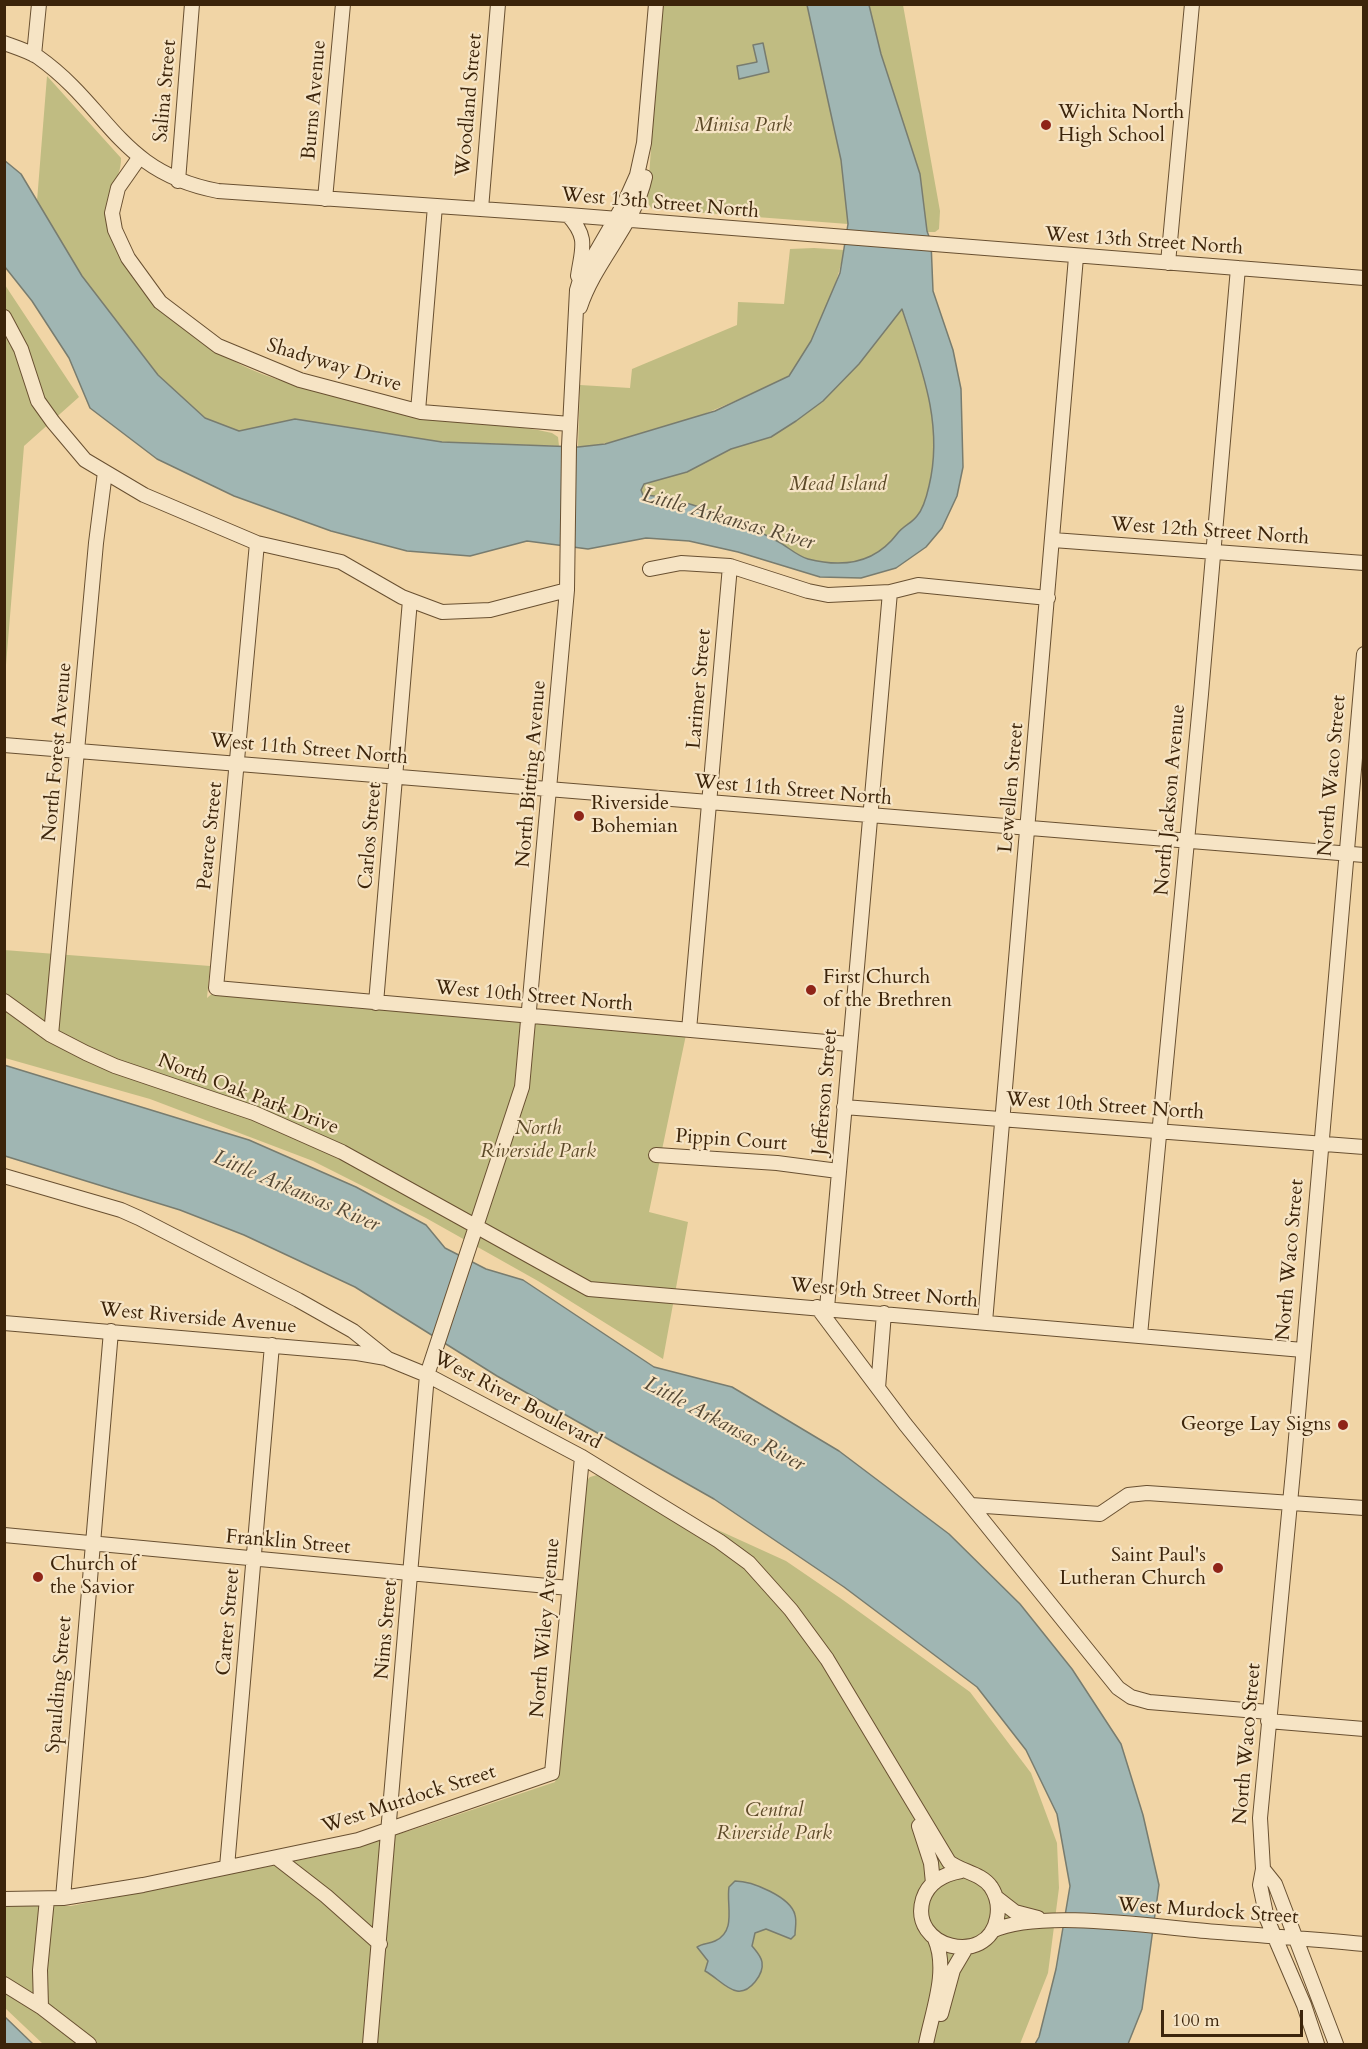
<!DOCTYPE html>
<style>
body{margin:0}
#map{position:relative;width:1368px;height:2049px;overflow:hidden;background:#f1d5a6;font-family:Cardo,serif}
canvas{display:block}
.frame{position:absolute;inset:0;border:6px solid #3c240a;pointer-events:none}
.scale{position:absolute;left:1161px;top:2010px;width:142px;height:27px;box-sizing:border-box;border:3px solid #3c240a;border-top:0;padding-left:8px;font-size:18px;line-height:21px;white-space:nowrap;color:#3c240a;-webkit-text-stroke:4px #f6e4c5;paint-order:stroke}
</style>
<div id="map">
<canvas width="1368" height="2049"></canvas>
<div class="frame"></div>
<div class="scale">100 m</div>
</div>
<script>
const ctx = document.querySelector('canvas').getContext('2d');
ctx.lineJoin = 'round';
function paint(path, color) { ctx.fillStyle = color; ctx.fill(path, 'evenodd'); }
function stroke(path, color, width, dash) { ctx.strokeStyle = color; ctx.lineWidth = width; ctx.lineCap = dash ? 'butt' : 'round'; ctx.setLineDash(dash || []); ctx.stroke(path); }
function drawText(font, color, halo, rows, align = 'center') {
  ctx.font = font + ' Cardo,serif'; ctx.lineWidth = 4.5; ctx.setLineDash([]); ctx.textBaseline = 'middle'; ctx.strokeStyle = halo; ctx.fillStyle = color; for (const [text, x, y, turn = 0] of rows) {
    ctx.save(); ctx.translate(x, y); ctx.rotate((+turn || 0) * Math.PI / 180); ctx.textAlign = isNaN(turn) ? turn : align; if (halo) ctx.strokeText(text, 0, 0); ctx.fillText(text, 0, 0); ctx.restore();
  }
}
paint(new Path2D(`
 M662,5h145l34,155 7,64 -196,-15 -5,-7z
 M869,5h34l37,206 -1,18 -4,3h-8l-7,-58 -39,-120z
 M47,76l74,82c1,22 -19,38 -15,61 11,64 88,124 144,150 33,15 70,21 105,30 28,7 56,15 84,20 37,7 76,5 113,14l6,4 1,9 -117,-4 -147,-23 -56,12 -34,-13 -47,-43 -76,-99 -45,-75z
 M814,248l30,2c-5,32 -32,102 -55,125 -6,7 -20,10 -28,14 -57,27 -120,52 -183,58l2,-62 50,3 2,-19 105,-44 1,-23 46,2 6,-55z
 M5,285l74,112 -55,49 -19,231z
 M901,308c20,58 43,116 28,178 -2,9 -5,22 -11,29 -6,7 -15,11 -20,19 -24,30 -54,34 -90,25 -11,-2 -21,-13 -31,-18 -35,-20 -94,-44 -134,-46l-2,-5 3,-6 43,-12 44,-23 40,-12 25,-16 27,-20 36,-37z
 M4,950l206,16 -3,32 9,-8 471,40 -38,182 39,10 -25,137 -125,-78 -112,-63 -113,-57 -163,-62 -145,-41z
 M597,1475l189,86 57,39 127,92 61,81 26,70 2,45 -11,85 -28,71h-977l-38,-36v-102h66l243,-49 98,-27 143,-48 5,-18 22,-279 8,-8z`), '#c0bc82');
const water = new Path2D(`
 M807,5h62l12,49 39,120 7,57 4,11 2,49 20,59 8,39 2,78 -6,29 -15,32 -16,19 -30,21 -35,10 -41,-1 -82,-25 -49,-11 -43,-3 -58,11 -61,-8 -57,15 -63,-5 -76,-20 -97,-35 -77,-37 -67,-51 -21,-50 -37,-57 -27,-34 -1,-107 17,14 61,102 76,99 47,43 34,13 56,-12 147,23 136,5 27,-3 110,-33 74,-35 22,-35 29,-68 8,-49 -7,-64zM902,309c19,58 42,115 27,177 -2,9 -5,22 -12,30 -5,7 -14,10 -20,18 -22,29 -54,34 -89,25 -11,-3 -21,-13 -31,-18 -36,-20 -94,-44 -134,-46l-2,-5 3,-6 43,-12 44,-23 40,-12 25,-16 27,-20 36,-37z
 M763,43l6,29 -30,7 -2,-13 20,-4 -4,-17z
 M4,1065l245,75 107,47 70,38 19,23 41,21 37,11 131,87 78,20 107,64 110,83 71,70 52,65 49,75 22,71 16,70 -17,124 -14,35h-93l4,-7 17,-68 14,-83 -13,-72 -31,-64 -49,-63 -133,-100 -130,-88 -217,-123 -142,-89 -111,-52 -64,-25 -175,-54z
 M735,1881c17,0 56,16 60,34 2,7 0,13 0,20l-4,4 -25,-10 -11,4 -3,13c4,5 9,10 10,16 2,12 -12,31 -25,29 -10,-1 -22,-15 -32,-20l3,-10 -11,-14c5,-4 12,-3 18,-6 22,-10 11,-36 14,-54z
 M5,2017l28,27h-28z`);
paint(water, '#a0b6b3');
stroke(water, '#787c6f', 1.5);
const minor = new Path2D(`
 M4,43c11,4 24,8 34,14 72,51 80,115 180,134l350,24 796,63
 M34,55l5,-51
 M139,158l-21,30 -6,25 3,17 13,28 32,44 58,44 82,34 121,32 149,12
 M178,181l14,-177
 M325,199l18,-195
 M481,209l17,-205
 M568,215c21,23 14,33 10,61
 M1168,263l24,-259
 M580,307c15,-46 55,-83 65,-130
 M4,317l17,32 17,52 15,21 32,38 59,35 113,48 84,19 61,35 40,15 48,-2 77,-20
 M418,411l17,-205
 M1053,540l311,23
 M257,543l-41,445 633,56
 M650,569l31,-6 49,3 78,25 20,4 62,-3 28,-7 130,13
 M4,745l1360,110
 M4,1001l47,34 35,18 29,13 139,47 88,39 247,137 714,61
 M376,1003l34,-403
 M689,1030l41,-464
 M51,1035l45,-492 9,-71
 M844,1107l520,40
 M656,1155l121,8 61,8
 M4,1176l117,34 18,8 159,82 55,31 35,28 39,16 155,82 137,84 30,22 42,47 36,49 122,203c13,10 32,11 42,25 6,9 8,21 6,31 -9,50 -89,30 -74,-19 6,-18 21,-25 38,-28
 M817,1307l88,117 213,264 13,9 18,5 120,10
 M827,1308l63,-716
 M985,1322l91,-1065
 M4,1323l353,30 29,5
 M1140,1335l61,-641 37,-426
 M878,1388l6,-75
 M971,1505l129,9 28,-19 19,-2 217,15
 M4,1535l565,53
 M1268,1721l96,8
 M919,1826l12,37 2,20
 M277,1858l49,38 54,48
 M227,1867l45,-522
 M1263,1869l12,15 61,160
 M63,1898l48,-567
 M997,1898l18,14 23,6
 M4,1899l59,-1 80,-13 215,-45 194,-67 30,-316
 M992,1931c49,-23 169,-3 226,1 49,4 97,7 146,12
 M4,1984l37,23 48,37
 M41,2007l-1,-37 7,-71
 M941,2014l12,-44 13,-22
 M370,2044l57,-669 95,-288 45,-497 2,-144 8,-156 3,-10 44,-76 13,-29 7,-32 12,-139
 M926,2044c6,-32 23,-73 9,-105
 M1317,2044l-13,-39 -37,-86 -7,-34 3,-16 -3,-51 34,-357 70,-807`);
stroke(minor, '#695031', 16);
stroke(minor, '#f6e4c5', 14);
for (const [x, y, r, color] of [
 [1046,125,6,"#8f2418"],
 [579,816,6,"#8f2418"],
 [811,990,6,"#8f2418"],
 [1343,1425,6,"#8f2418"],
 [1218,1568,6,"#8f2418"],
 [38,1577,6,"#8f2418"]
]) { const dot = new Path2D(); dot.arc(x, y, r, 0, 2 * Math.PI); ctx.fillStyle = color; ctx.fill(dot); stroke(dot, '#f6e4c5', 2); }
drawText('20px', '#3c240a', '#f6e4c5', [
 ["Salina Street",166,91,-85],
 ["Burns Avenue",315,100,-85],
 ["Woodland Street",470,105,-85],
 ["West 13th Street North",660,204,5],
 ["West 13th Street North",1144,242,4],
 ["Shadyway Drive",334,366,17],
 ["West 12th Street North",1210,532,4],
 ["Larimer Street",700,689,-85],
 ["West 11th Street North",309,750,5],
 ["North Forest Avenue",58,752,-85],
 ["North Bitting Avenue",532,774,-85],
 ["North Waco Street",1333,776,-85],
 ["Lewellen Street",1012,788,-85],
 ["West 11th Street North",793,791,5],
 ["North Jackson Avenue",1171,800,-85],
 ["Pearce Street",211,836,-84],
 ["Carlos Street",371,836,-85],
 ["West 10th Street North",534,997,5],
 ["Jefferson Street",826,1092,-85],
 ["North Oak Park Drive",248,1095,21],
 ["West 10th Street North",1105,1107,4],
 ["Pippin Court",731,1141,4],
 ["North Waco Street",1291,1260,-85],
 ["West 9th Street North",884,1294,5],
 ["West Riverside Avenue",198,1319,5],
 ["West River Boulevard",517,1401,28],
 ["Franklin Street",288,1543,5],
 ["Carter Street",229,1622,-85],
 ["North Wiley Avenue",546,1628,-85],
 ["Nims Street",387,1630,-85],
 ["Spaulding Street",60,1685,-85],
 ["North Waco Street",1248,1744,-85],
 ["West Murdock Street",409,1800,-18],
 ["West Murdock Street",1208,1912,4]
]);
drawText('20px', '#3c240a', '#f6e4c5', [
 ["Wichita North",1058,113],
 ["High School",1058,136],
 ["Riverside",591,804],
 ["Bohemian",591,827],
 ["First Church",823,978],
 ["of the Brethren",823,1001],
 ["George Lay Signs",1331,1425,"right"],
 ["Saint Paul's",1206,1556,"right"],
 ["Lutheran Church",1206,1579,"right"],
 ["Church of",50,1565],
 ["the Savior",50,1588]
], 'left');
drawText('italic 20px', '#5d4a28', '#f6e4c5', [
 ["Minisa Park",743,126],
 ["Mead Island",838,485],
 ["North",538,1129],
 ["Riverside Park",538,1152],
 ["Central",774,1811],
 ["Riverside Park",774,1834]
]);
drawText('italic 21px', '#554834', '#f6e4c5', [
 ["Little Arkansas River",728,520,16],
 ["Little Arkansas River",296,1192,23],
 ["Little Arkansas River",724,1425,28]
]);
</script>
